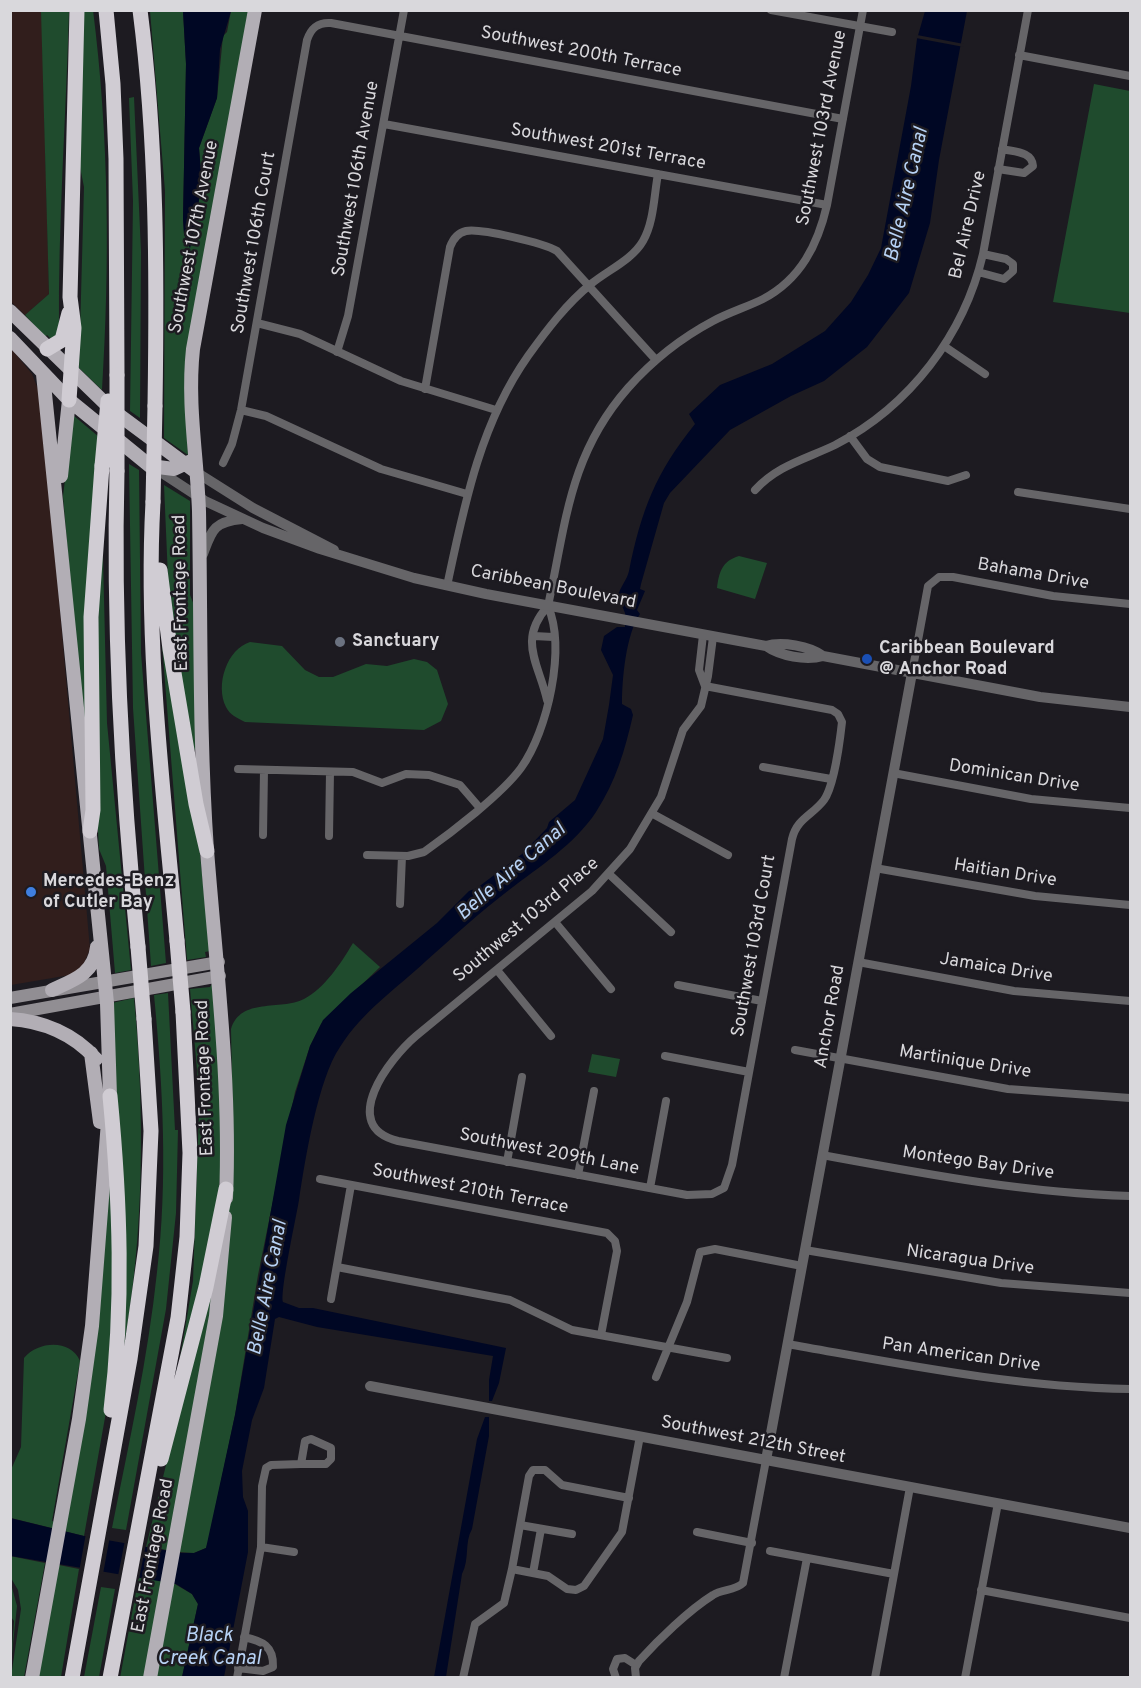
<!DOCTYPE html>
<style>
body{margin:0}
#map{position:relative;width:1141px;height:1688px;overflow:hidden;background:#1d1b21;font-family:Overpass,sans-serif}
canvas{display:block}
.frame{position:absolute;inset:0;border:12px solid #d9d8dc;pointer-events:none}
</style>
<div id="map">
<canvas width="1141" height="1688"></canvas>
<div class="frame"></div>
</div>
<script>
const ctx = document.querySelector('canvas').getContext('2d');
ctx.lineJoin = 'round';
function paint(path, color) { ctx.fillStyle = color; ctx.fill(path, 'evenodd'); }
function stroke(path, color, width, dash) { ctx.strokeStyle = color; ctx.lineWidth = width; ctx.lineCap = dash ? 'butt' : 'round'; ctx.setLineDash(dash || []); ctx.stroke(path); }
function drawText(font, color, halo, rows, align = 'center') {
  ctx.font = font + ' Overpass,sans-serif'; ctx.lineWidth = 5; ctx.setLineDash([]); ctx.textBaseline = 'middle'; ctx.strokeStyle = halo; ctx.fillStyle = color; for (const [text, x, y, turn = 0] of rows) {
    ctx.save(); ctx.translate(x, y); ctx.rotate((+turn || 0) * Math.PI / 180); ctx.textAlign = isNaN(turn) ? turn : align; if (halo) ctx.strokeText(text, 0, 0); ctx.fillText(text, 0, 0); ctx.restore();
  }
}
paint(new Path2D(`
 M10,11h31l1,8 7,275 -24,21 -15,-14z
 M10,347l22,27 9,23 49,552 -8,19 -12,7 -59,10z`), '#311e1c');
paint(new Path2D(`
 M93,10c16,126 17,254 9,380l-23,-22 5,-181 -4,-20 3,-156z
 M41,11h28c-3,107 -11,213 -10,320l-6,10 -6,-6 -2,2 -20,-22 24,-21z
 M150,11h33l3,53 -3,155 1,15 6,14 12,-64 -3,-36 18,-50 6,-62 4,-4 4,-21h19l-65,362 3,82 -24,-17 1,-247z
 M1094,84l36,7v222l-77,-11z
 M134,97l7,155 -1,166 -10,-7 3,-210 -4,-103z
 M73,415l26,22 -13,328 -23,-269z
 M129,464l10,6 2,183 25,310 -15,3 -18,-258z
 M164,485l26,16v94l6,15 1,140 -6,-1 -22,-148z
 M99,556l4,1 4,166 24,247 -16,3 -9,-107 -7,-17 -3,-52z
 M739,556l28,7 -12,36 -38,-11c2,-16 5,-27 22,-32z
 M250,642l32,4 23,24 14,7h14l33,-13 21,2 27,-7 13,3 10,8 11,34 -7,17 -17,9 -179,-8c-8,-4 -15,-7 -19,-15 -11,-22 1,-58 24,-65z
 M166,643l31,182 13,126 -5,1 1,5 -19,3 -25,-316z
 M353,943l27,24 -59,57 -11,22 -15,46 -37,183 -23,140 -27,128 -2,5 -12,5 -15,-1 48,-306 6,-113 -2,-104c10,-32 49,-18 73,-30 21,-11 37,-36 49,-56z
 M212,984c8,72 15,168 3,239 -10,55 -27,110 -40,165l18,-107 7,-197 -2,-2 -8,-93 20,-2z
 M168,993l7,137h3l-2,83 -10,96 -40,221 -14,-2c17,-85 36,-170 45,-256 11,-92 6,-185 -3,-277z
 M134,998c11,115 10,235 -10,348l-12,-343z
 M592,1054l28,5 -4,18 -28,-5z
 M110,1143l5,112 -9,157 -22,124 -73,-18 -1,-46 11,-25 3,-89c14,-17 47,-19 56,3l-28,160 13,4 21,-124z
 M213,1272l-2,42 -44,236 -21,-3z
 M10,1556l35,7 -21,114h-13l10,-68 -3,-19 -7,-12z
 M59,1565l20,4 -18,108 -25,1z
 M139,1576l24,5 -17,96 -26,1z
 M173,1583l19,11 6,10 -16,73 -28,1z
 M11,1584l6,22 -6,57 3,-42 -3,-4z
 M101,1587l14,2 -16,88h-15z`), '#1f4b2d');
paint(new Path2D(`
 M183,11h48l-11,38 -3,49 -18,50 3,36 -12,64 -6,-14 -1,-15 3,-155z
 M925,11h42l-28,149 -9,63 -21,70 -42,54 -43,34 -33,15 -61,34 -60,63 -6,10 -23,81 -1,5 5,2 -8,19 3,4c-14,20 -18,65 -18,90l9,5 2,6c-8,35 -17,66 -37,97 -21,32 -57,55 -87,78 -29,22 -56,47 -83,71 -30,28 -63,50 -86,86 -22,32 -35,113 -41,153 -3,18 -19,91 -16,102l16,6h14l193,40 -7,35 -7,18h-3v-21l4,-24 -176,-29 -38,-10 -4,2 -11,69 -12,32 -10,51 1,26 5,14v41l-24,125h-42l16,-73 -6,-10 -16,-10 -165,-28 -1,-38 74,18 97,17h13l12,-5 29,-133 51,-290 24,-79 13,-26 28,-27 86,-70 32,-32 8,-3 45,-34 25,-26 2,-6 26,-22 28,-61 6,-34 4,-30 -12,-25 3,-14 13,-9h8v-14l-7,-17c2,-9 9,-16 11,-25 12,-60 27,-99 66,-147l-6,-10 31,-29 52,-21 53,-33 26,-29 17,-27 13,-27 30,-162 6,-47z
 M485,1417h4v19l-17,93c-8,14 -2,30 -10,45l-16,103h-12l43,-238z`), '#000724');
paint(new Path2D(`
 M917,35l47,9v3l-48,-9z
 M86,1533l24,3 -7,38 -24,-2z
 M125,1540l21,4 -7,35 -21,-3z`), '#1d1b21');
stroke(new Path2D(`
 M771,10l121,22
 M1019,55l111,21
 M384,124l443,81
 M998,169l26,4 9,-7c-1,-15 -19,-14 -31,-17
 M978,272l26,7 9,-8v-7l-7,-5 -23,-5
 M257,323l43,11 101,47 95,29
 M944,346l41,28
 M337,352l11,-36 56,-306
 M425,389l25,-142c3,-8 7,-14 16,-16 14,-3 78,12 91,20l99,109
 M241,410l25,6 115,53 86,25
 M850,436l17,23 13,8 68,14 18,-6
 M223,463l9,-19 9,-34 66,-370c4,-12 11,-18 24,-17l512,96
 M755,490c23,-25 51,-31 80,-45 75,-39 129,-110 148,-191l45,-244
 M1018,492l112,17
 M447,586c17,-80 33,-162 81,-230 18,-25 39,-53 63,-72 17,-14 41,-24 52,-43 11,-19 11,-46 15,-67
 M703,635l-4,35 6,16
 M534,636l19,1
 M912,673l16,-87 11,-9h14l100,19 77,8
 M705,686l127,24 6,4 4,8c-2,18 -8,64 -18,78 -11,15 -27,18 -32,39l-60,326 -8,23 -12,6 -25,1 -289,-54c-61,-15 -8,-83 18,-105l176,-145 38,-42 31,-52 22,-67 18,-24 7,-30 5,-39
 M547,700c-8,-36 -30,-60 1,-94 18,-83 21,-151 80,-218 25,-28 53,-50 85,-67 17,-9 34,-14 50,-22 38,-20 55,-55 64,-94l36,-195
 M763,767l68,12
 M238,769l115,3 29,11 24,-9 23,1 31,10 19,22
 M893,773l138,26 99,9
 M653,814l75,41
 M263,835l1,-65
 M329,836l1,-64
 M367,855l41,1 16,-4c27,-19 78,-58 97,-84 27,-38 45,-119 27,-162
 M875,868l160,28 95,9
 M609,874l62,58
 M400,904l2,-48
 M555,922l56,67
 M858,962l156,29 116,10
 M497,970l54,66
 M678,985l84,16
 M795,1050l213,39 122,9
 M665,1056l84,16
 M822,1155c103,19 204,38 308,41
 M507,1162l15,-85
 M578,1175l16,-84
 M320,1179l287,54 8,8 2,10 -16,84
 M650,1188l16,-87
 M805,1250l196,33 129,10
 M337,1267l173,33 62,30 155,28
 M331,1299l20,-114
 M787,1344c115,20 227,43 343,45
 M656,1377l31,-75 13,-50 15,-3 87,17
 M311,1439l20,9v11l-5,5h-25l4,-23z
 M520,1525l52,9
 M697,1532l55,11
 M261,1547l33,5
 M770,1551l124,23
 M512,1569l17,-93 4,-6h12l17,15 67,13
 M533,1573l8,-44
 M981,1590l149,28
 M238,1668l25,3 10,-4c1,-21 -11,-26 -29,-30
 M237,1678l24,-131 1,-61 4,-18 5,-3 30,-1
 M463,1678l12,-54 29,-21 8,-34 36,7 19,13 9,1 8,-4 38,-54 18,-96
 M616,1678l-3,-9 4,-10 8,-1 11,7
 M636,1678l-1,-10 4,-7c19,-21 50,-51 74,-66 9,-6 22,-4 30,-12l23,-123
 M784,1678l23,-120
 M875,1678l35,-191
 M965,1678l33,-175`), '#666568', 8);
stroke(new Path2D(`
 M153,467l52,34 58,27 57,21 94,29 72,16 280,52c14,10 40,15 57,10l217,41 90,10
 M196,472l57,36 81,42
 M203,554c9,-24 10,-32 39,-35
 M766,646c15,-5 44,0 57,10
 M370,1386l760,142
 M766,1460l146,-787`), '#666568', 10);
stroke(new Path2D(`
 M10,998l209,-36
 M10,1014l210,-38`), '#918e93', 12);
stroke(new Path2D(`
 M10,311l101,98 85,63
 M10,338l59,62 81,66 24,3 17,-8
 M61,476l8,-76
 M52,990c22,-10 42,-16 45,-43
 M10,1019c33,2 64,15 86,40
 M91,1053l9,69
 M226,1198c5,-117 -10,-231 -19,-348 -8,-113 -6,-226 -8,-339 -2,-55 -12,-107 -6,-162l62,-339
 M32,1678l47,-259 13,-93 18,-230 -3,-93 -64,-629
 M150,1678l66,-362 9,-99`), '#b2aeb5', 14);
stroke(new Path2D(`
 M106,10l7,74 3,75 1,216
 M140,10c17,132 17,264 15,396
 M47,349l15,-9 7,-27
 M69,400l5,-72 -4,-31 7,-287
 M117,471c-4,159 5,318 21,476
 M153,502c-8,146 11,294 24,439
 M160,570l10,79 26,155 11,47
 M90,831l3,-21 -2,-193 11,-151
 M110,1096c10,104 14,209 1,314
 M161,1459l45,-172 20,-98
 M72,1678l58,-319 16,-113 5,-115 -7,-112
 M110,1678l68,-360 9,-81 3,-84 -7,-141`), '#d0ccd3', 15);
stroke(new Path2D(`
 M102,466l6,-65
 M117,471v-96
 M153,502l2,-96
 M177,941l6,71
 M138,947l6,72`), '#d0ccd3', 15);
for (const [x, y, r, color] of [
 [340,642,6,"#6b7280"],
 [867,659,6,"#1a4fb4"],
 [31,892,6,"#3f7fe0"]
]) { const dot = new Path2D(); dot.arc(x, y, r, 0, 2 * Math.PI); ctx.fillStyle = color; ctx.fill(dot); stroke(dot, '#1d1b21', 2); }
drawText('18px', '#d9d8dc', '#1d1b21', [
 ["Southwest 200th Terrace",581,53,11],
 ["Southwest 103rd Avenue",823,128,-79],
 ["Southwest 201st Terrace",608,148,10],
 ["Southwest 106th Avenue",357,179,-80],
 ["Bel Aire Drive",969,225,-77],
 ["Southwest 107th Avenue",195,237,-79],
 ["Southwest 106th Court",255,243,-80],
 ["Bahama Drive",1033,575,10],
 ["Caribbean Boulevard",553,588,11],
 ["East Frontage Road",182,593,-91],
 ["Dominican Drive",1014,777,9],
 ["Haitian Drive",1005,874,9],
 ["Southwest 103rd Place",527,921,-40],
 ["Southwest 103rd Court",755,946,-80],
 ["Jamaica Drive",996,969,9],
 ["Anchor Road",831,1017,-80],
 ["Martinique Drive",965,1063,9],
 ["East Frontage Road",206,1078,-92],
 ["Southwest 209th Lane",549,1153,11],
 ["Montego Bay Drive",978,1164,8],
 ["Southwest 210th Terrace",470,1190,11],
 ["Nicaragua Drive",970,1261,8],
 ["Pan American Drive",961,1356,8],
 ["Southwest 212th Street",753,1441,11],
 ["East Frontage Road",154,1556,-79]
]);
drawText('bold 18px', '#d9d8dc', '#1d1b21', [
 ["Sanctuary",352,642],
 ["Caribbean Boulevard",879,649],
 ["@ Anchor Road",879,670],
 ["Mercedes-Benz",43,882],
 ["of Cutler Bay",43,903]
], 'left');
drawText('italic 20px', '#b7d2f5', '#1d1b21', [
 ["Belle Aire Canal",908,195,-77],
 ["Belle Aire Canal",512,873,-41],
 ["Belle Aire Canal",269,1288,-79],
 ["Black",209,1637],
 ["Creek Canal",209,1660]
]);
</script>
